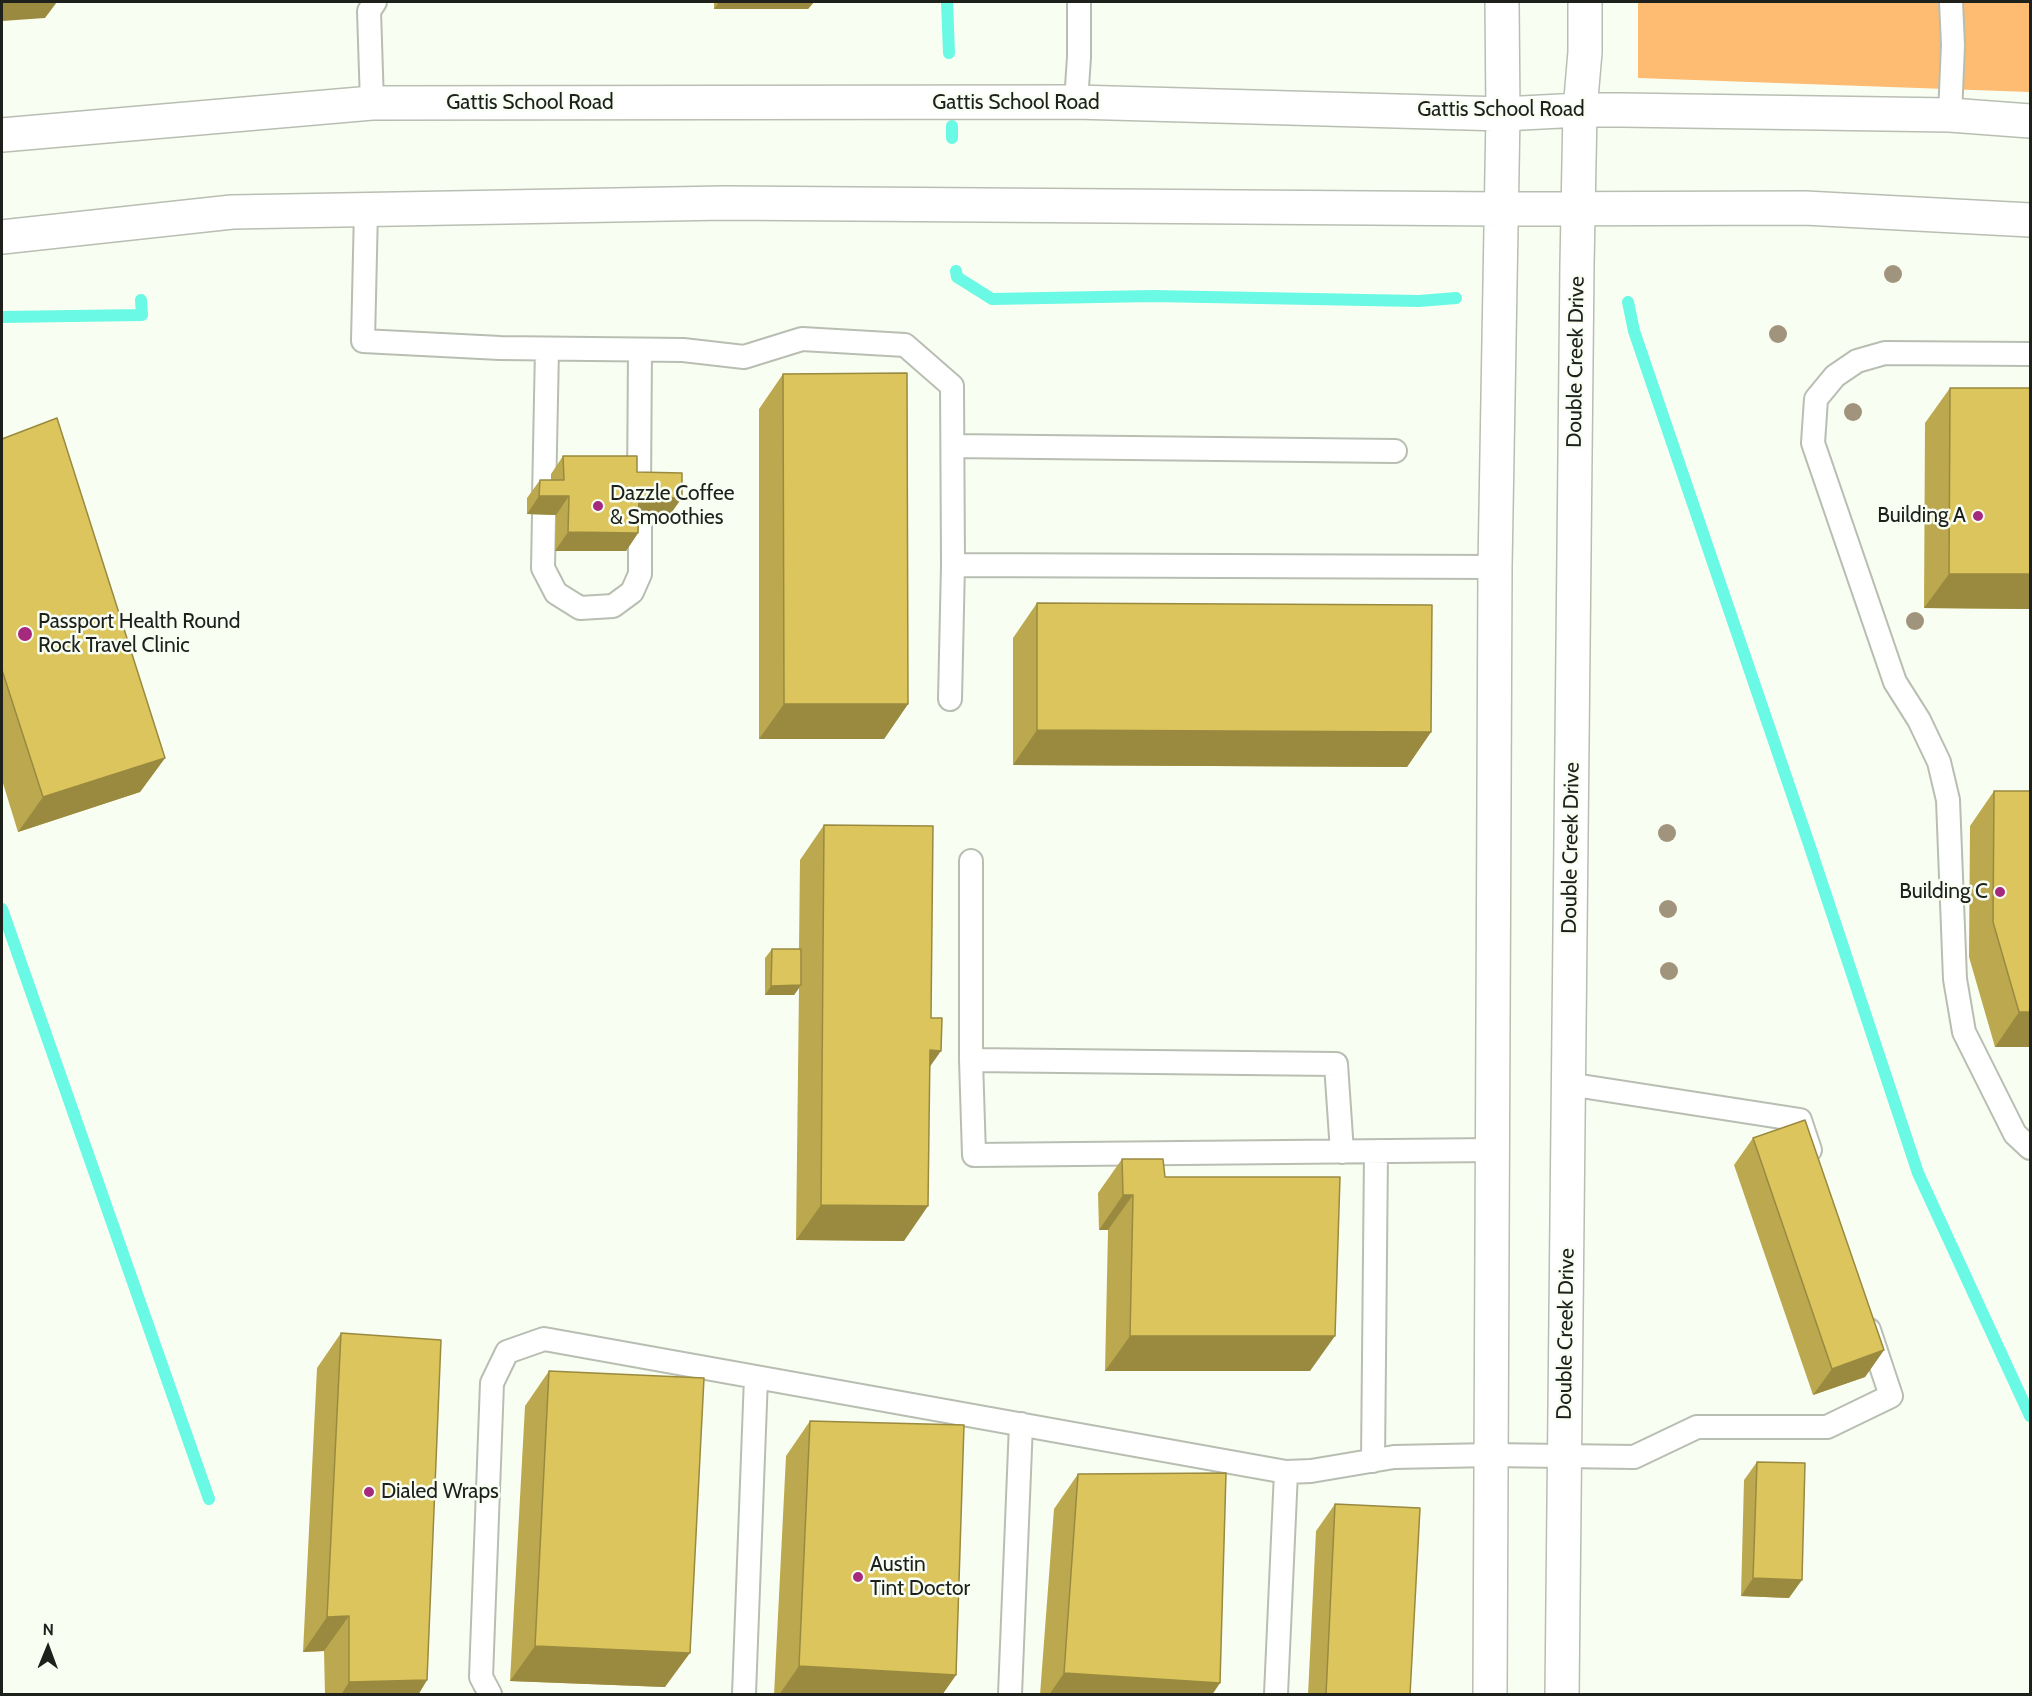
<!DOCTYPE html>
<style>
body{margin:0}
#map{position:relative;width:2032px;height:1696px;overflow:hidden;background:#f9fef3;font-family:Cabin,sans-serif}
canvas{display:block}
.frame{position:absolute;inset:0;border:3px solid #1e201c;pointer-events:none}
.north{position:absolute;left:18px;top:1618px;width:60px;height:60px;-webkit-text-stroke:4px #f9fef3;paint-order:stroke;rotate:1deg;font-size:16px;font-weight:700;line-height:24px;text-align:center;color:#1e201c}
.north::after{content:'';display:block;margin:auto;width:21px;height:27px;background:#1e201c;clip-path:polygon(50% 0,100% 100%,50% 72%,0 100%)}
</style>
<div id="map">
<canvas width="2032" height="1696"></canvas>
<div class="frame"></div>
<div class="north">N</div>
</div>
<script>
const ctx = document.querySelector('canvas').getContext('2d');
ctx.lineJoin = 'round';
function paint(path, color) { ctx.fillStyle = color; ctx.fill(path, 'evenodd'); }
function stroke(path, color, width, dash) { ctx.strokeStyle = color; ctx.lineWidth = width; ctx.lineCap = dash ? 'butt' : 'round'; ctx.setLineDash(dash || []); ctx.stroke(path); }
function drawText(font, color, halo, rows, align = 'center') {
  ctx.font = font + ' Cabin,sans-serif'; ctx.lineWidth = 5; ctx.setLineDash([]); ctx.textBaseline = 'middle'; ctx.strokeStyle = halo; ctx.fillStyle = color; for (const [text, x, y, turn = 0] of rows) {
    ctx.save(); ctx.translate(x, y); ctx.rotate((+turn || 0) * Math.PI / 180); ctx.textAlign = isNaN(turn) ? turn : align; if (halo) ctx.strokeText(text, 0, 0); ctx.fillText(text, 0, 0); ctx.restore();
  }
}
paint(new Path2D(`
 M1638,2h392v90l-392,-14z`), '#fdbc71');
stroke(new Path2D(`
 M947,2l2,51
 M952,126v12
 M956,271l1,6 35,22 161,-3 266,5 37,-3
 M1628,302l6,29 175,513 109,329 112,243
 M2,317l140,-2 -1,-15
 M2,909l207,590`), '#6af9e4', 12);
const lane = new Path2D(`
 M1076,102l3,-45v-55
 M372,103l-3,-92 6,-9
 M1950,115l3,-70 -2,-43
 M366,210l-3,131 137,7 183,2 61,7 58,-18 103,6 47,41 1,179 542,2
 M2030,354l-145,-1 -28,8 -22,15 -19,23 -3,44 82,239 24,38 20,42 9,38 7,179 9,53 51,102 15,14
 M953,446l442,5
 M639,490l1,-140
 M544,498l3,-149
 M544,515l-1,53 13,25 24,15 33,-2 19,-14 8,-18v-58
 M950,699l3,-134
 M971,861v199
 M1568,1084l232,36 10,30
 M1342,1152l-6,-88 -365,-4 3,95 519,-5
 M1373,1461l3,-309
 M490,1694l-9,-17 11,-294 15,-31 37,-13 742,133 25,-1 83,-14 97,-2 143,2 63,-30h130l64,-31 -22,-66
 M744,1694l12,-317
 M1010,1694l11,-270
 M1276,1694l10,-222`);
const secondary = new Path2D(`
 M2,135l370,-32 704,-1 427,12 77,-4h42l328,5 80,6
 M2,237l230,-25 492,-9 776,6 305,-1 225,12
 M1490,1694l5,-1127 8,-453 -1,-112
 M1562,1694l15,-1429 3,-155 5,-58v-50`);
stroke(lane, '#b9beb3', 26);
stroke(secondary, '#b9beb3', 36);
stroke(lane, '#fff', 22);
stroke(secondary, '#fff', 33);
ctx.fillStyle = '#a1947c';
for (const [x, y] of [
 [1893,274],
 [1778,334],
 [1853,412],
 [1915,621],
 [1667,833],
 [1668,909],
 [1669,971]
]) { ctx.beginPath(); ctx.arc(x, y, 9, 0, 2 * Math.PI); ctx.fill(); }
paint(new Path2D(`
 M714,2h100l-6,7h-94z
 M783,374l125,330 -24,35h-125v-330z
 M1950,388l81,221 -107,-1 1,-185z
 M2,439l163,319 -25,34 -122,40 -16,-52z
 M563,456l74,16 32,44 -30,-1 -1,18 -12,18h-71l1,-36 -29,-1v-16l13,-18h11v-6z
 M1037,603l394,129 -24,35 -394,-2v-127z
 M1994,791l37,256h-36l-26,-90 1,-131z
 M824,825l106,242 -26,174 -108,-1 3,-252 -5,7h-29v-37l7,-9h27l1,-89z
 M1753,1138l131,212 -19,27 -52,18 -79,-230z
 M1122,1159l43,18 145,194h-205l3,-141h-9l-1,-37z
 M341,1333l86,347 -9,15h-93l-1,-44 -21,1 14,-284z
 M549,1371l116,316 -155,-6 15,-275z
 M810,1421l146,254 -14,20h-168l12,-239z
 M1757,1462l32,136 -48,-2 3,-116z
 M1078,1474l134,221h-172l14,-186z
 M1335,1504l75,191h-102l8,-164z`), '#bca94f');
paint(new Path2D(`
 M2,2h55l-12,16 -43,3z
 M719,2h95l-6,7h-94z
 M539,496h30l-13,19 -29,-1z
 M639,497l43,1 -13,18 -43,-1z
 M568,532l70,1 -12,18h-71z
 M1949,574h82v35l-107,-1z
 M784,704h124l-24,35h-125z
 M1037,730l394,2 -24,35 -394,-2z
 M165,758l-25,34 -122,40 25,-35z
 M801,985l-7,10h-29l6,-9z
 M2019,1012h12v35h-36z
 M930,1050l11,1 -24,34z
 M1123,1195h10l-25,35h-9z
 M821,1205l107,1 -24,35 -108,-1z
 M1130,1336h205l-25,35h-205z
 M1884,1350l-19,27 -52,18 19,-26z
 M1753,1578l49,2 -13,18 -48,-2z
 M349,1616l-25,35 -21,1 24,-35z
 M535,1646l155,7 -25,34 -155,-6z
 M799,1666l157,9 -14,20h-163z
 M1064,1673l156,10 -8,12h-163z
 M427,1680l-9,15h-77l8,-13z`), '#998a40');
const building = new Path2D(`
 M907,373l1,331h-124l-1,-330z
 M1950,388h81v186h-82z
 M57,418l108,340 -122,39 -41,-127v-231z
 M563,456h74v16l45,1v25l-43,-1 -1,36 -70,-1 1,-36h-30l1,-16h24z
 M1037,603l395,2 -1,127 -394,-2z
 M1994,791h37v221h-12l-26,-90z
 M824,825l109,1 -2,192h11l-1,33 -11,-1 -2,156 -107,-1z
 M772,949h29v36l-30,1z
 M1805,1120l79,230 -52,19 -79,-231z
 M1122,1159h41l2,18h175l-5,159h-205l3,-141h-10z
 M341,1333l100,7 -14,340 -78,2v-66l-22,1z
 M549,1371l155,7 -14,275 -155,-7z
 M810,1421l154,4 -8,250 -157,-9z
 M1757,1462l48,1 -3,117 -49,-2z
 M1226,1473l-6,210 -156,-10 14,-199z
 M1335,1504l85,4 -10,187h-84z`);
paint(building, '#dbc55c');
stroke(building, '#998a40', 1.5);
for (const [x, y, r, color] of [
 [598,506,6,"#a5297c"],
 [1978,516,6,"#a5297c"],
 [25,634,8,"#a5297c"],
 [2000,892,6,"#a5297c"],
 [369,1492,6,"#a5297c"],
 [858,1577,6,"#a5297c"]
]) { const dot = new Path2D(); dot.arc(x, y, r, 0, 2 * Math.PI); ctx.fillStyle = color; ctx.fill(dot); stroke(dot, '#f9fef3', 2); }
drawText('21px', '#1e201c', '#f9fef3', [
 ["Gattis School Road",530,103],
 ["Gattis School Road",1016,103],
 ["Gattis School Road",1501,110],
 ["Double Creek Drive",1576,362,-89],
 ["Double Creek Drive",1571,848,-89],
 ["Double Creek Drive",1566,1334,-89]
]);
drawText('21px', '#1e201c', '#f9fef3', [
 ["Dazzle Coffee",610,494],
 ["& Smoothies",610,518],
 ["Building A",1966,516,"right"],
 ["Passport Health Round",38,622],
 ["Rock Travel Clinic",38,646],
 ["Building C",1988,892,"right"],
 ["Dialed Wraps",381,1492],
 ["Austin",870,1565],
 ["Tint Doctor",870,1589]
], 'left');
</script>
